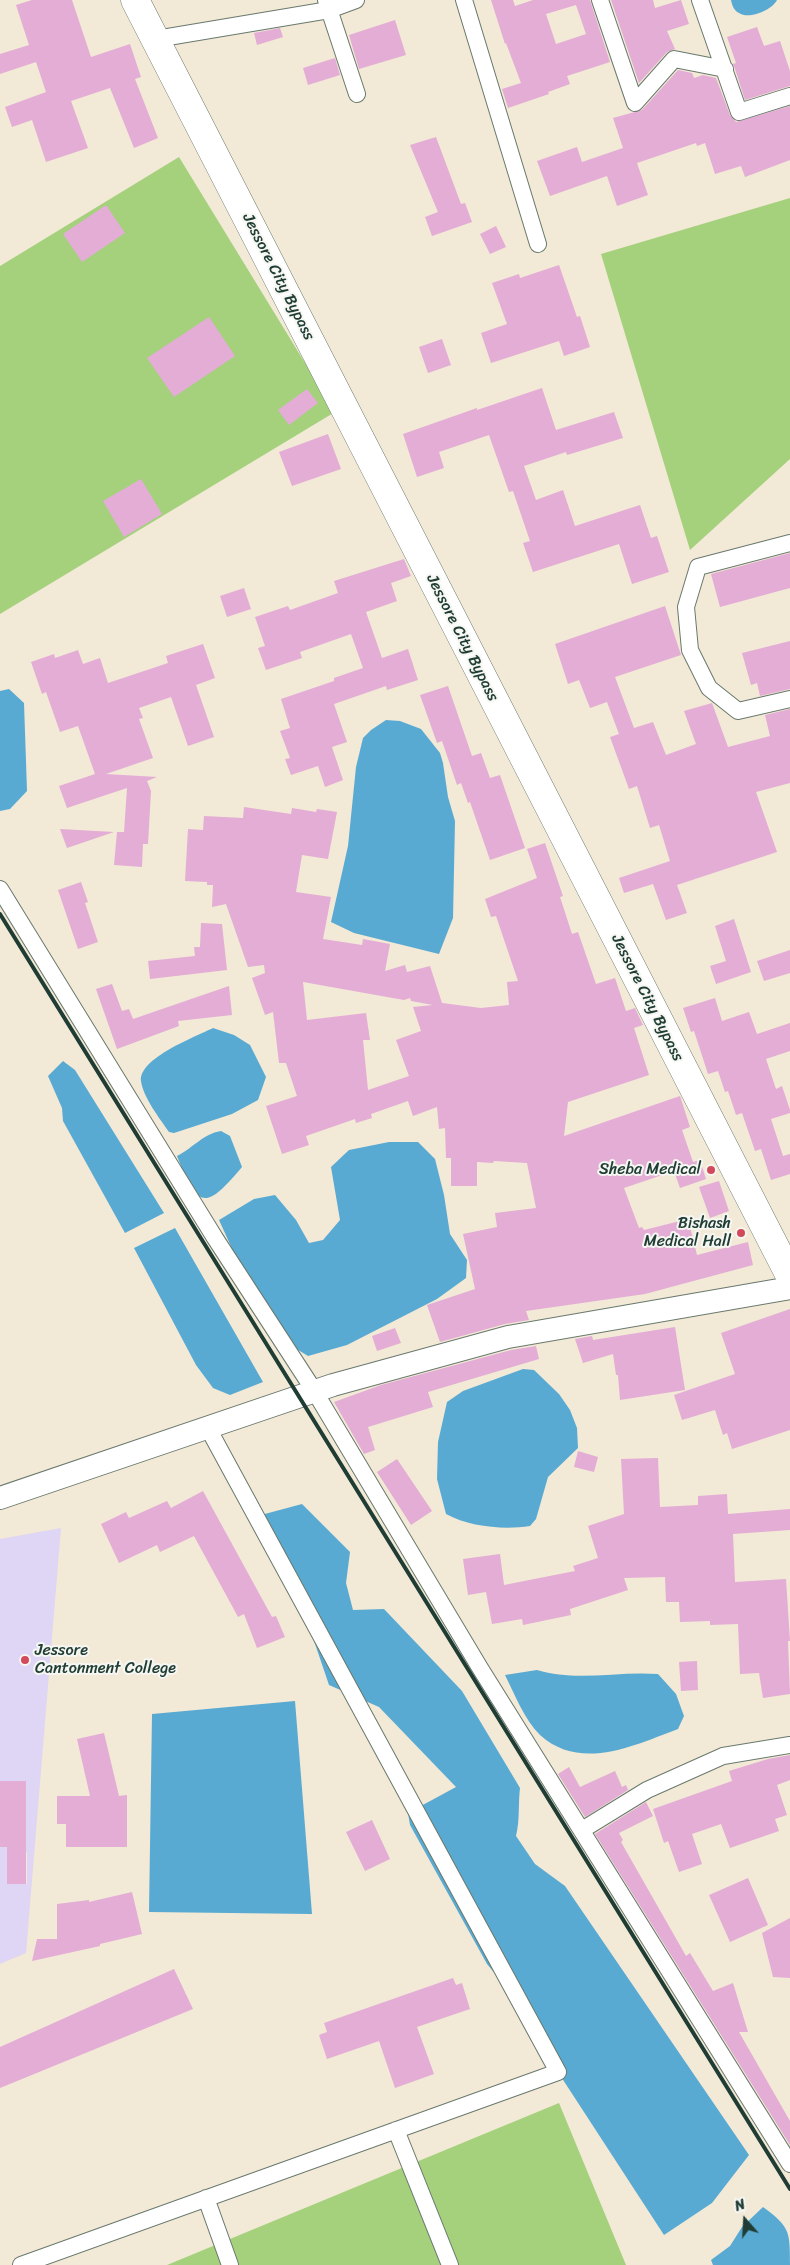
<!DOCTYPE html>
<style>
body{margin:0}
#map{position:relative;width:790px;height:2265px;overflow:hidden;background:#f2e9d6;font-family:Sriracha,sans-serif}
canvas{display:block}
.north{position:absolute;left:720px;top:2195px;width:50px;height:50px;-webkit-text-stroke:4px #f6f6f2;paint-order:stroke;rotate:341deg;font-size:14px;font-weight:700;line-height:20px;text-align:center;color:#1f3d34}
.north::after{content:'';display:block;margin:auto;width:18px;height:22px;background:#1f3d34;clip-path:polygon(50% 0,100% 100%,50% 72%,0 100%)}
</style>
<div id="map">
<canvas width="790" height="2265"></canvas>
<div class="north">N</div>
</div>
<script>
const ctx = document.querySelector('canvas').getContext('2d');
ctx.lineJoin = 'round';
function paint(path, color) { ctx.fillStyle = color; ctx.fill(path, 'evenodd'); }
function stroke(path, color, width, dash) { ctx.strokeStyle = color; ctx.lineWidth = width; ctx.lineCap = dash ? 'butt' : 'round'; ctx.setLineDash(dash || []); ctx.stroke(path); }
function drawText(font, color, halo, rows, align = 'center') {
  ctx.font = font + ' Sriracha,sans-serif'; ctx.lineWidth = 4; ctx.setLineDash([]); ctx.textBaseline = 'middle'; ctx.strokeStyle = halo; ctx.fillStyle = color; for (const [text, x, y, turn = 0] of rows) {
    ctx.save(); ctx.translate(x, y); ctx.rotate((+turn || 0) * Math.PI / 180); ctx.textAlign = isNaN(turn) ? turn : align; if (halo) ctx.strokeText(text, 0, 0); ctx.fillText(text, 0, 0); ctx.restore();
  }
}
paint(new Path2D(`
 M61,1528l-35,425 -26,11v-117l26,-1v-65h-26v-242zM27,1852v32l-20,-1v-30z`), '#dfd5f5');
paint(new Path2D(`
 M179,157l156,255 -335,202v-348z
 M790,198v261l-100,91 -89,-296z
 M559,2103l67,162h-459z`), '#a5d17d');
paint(new Path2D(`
 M731,0h46c-5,10 -28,20 -38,13 -5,-2 -7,-8 -8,-13z
 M9,689l15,14 3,88 -17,18 -10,2v-120z
 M386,720l14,1 21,8 19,24 3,10 5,34 7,24 -2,97 -14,36 -85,-21 -23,-11 17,-76 8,-79 7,-29 8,-8z
 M213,1028l21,7 16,10 16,32 -8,23 -26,14 -58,19 -5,-1c-9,-13 -26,-35 -28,-51 -2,-23 54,-44 72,-53z
 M63,1061l12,9 89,143 -39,20 -62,-112 -1,-13 -14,-32z
 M221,1131l9,5 12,31c-37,44 -44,42 -65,-11 16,-8 26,-22 44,-25z
 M389,1142h29l17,17 9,36 6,39 17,26 -1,18 -29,21 -90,46 -39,11 -13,-8 -61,-95 -15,-33 35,-21 21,-4 21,25 13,23 14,-3 17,-20 -9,-53 18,-17z
 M175,1228l88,154 -33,13 -17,-7 -17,-23 -62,-117z
 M523,1369l11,1 25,24 11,16 7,18 1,20 -30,29 -12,42 -6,7c-26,4 -60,1 -84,-12l-9,-35 1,-37 9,-40 16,-11z
 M302,1504l48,48 -4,31 7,27 31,-1 78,82 58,97c-2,17 0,32 -4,48l19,28 30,22 184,269 -37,48 -48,32 -136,-209 -11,-26 -30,-36 -77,-139 -2,-12 48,-26 -77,-80 -50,-22 -18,-53 -50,-117z
 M537,1670c39,12 80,1 121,4l18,20 8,22 -6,13c-43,16 -97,43 -138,6 -16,-16 -25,-40 -35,-60z
 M295,1701l17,213 -163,-2 3,-198z
 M763,2207c27,20 27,24 27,58h-77l-2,-5 19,-14 12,-19z`), '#58aad3');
paint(new Path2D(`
 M32,0h40l19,57 39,-13 11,33 -6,2 23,59 -24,10 -24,-60 -39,13 17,47 -42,14 -14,-42 -20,7 -7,-20 41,-15 -10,-30 -36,12v-20l29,-9 -13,-40z
 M491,0h22l2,6 18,-6h57l20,62 -43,14 3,8 -22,8 1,2 -41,14 -6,-19 19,-6 -15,-40 -1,1zM576,5l10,29 -30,10 -10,-30z
 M611,0h42l2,8 26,-8 8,24 -22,7 8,18 -8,3 -28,31z
 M395,20l11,35 -47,14 -10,-34z
 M757,27l7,19 16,-5 10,30v15l-45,14 -10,-31 -2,-5 3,-1 -9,-26z
 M280,28l3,9 -26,8 -3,-12z
 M335,58l5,17 -32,10 -5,-17z
 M678,70l14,3 2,5 9,-3 13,3 14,37 6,7 54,-16v54l-45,17 -4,-11 -26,8 -10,-31 -8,3 -1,-3 -59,20 11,32 -31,11 -10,-30 -57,20 -13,-35 40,-14 5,15 41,-14 -10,-30 29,-8z
 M436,137l25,67 4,-1 7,19 -40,14 -7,-19 13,-5 -28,-67z
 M106,205l19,28 -43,29 -19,-28z
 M496,226l10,21 -16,7 -10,-20z
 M559,265l18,52 3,-1 10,31 -26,9 -5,-15 -68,22 -10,-30 26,-9 -15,-41 27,-9 1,4z
 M209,317l26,39 -61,41 -27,-39z
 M442,339l9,26 -23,8 -9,-26z
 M542,388l14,42 58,-18 9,26 -56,17 -1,-3 -42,14 12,34 27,-10 12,36 65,-21 11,33 6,-2 12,36 -37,12 -13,-40 -86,28 -10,-29 7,-2 -17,-50 -4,1 -20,-57 -50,17 5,16 -27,9 -14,-43 74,-26v2z
 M307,389l11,14 -29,22 -11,-15z
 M328,434l13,35 -49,17 -13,-34z
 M141,479l21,35 -38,23 -21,-36z
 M790,553v35l-70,19 -9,-33z
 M404,559l7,17 -20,7 6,18 -31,11 16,46 26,-9 10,31 -31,10 -1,-4 -52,18 13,38 -15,5 11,33 -18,7 -7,-21 -27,9 -6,-16 5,-1 -10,-27 10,-3 -9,-29 53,-18v-3l29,-10 -12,-34 -51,18 2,6 -36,12 -8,-22 7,-2 -10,-29 33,-11 2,4 48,-17 -4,-12z
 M244,588l7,21 -24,8 -7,-21z
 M665,606l16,49 -66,22 19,51 19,-6 13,33 30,-11 -12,-33 28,-8 16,44 42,-11 -5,-21 25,-6v74l-34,9 21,60 -100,33 10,28 -21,7 -13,-36 -29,9 -5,-15 51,-17 -11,-36 -9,3 -13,-42 -8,3 -19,-52 9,-3 -12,-32 -17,6 -11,-28 -11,4 -13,-40z
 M790,641v48l-30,7 -3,-13 -6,2 -9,-32z
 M203,644l12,34 -19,7 18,52 -26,9 -17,-49 -32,11 4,10 -4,1 14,39 -47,16 51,3 -10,4 4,10 -3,53h-5l-1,23 -28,-2 3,-33h7l3,-44 -60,20 -8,-22 36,-12 -17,-48 -18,6 -14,-40 -4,2 -11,-32 23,-8 1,4 23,-8 5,14 17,-6 8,25 60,-20 -2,-7z
 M448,686l24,70 9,-3 9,25 10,-3 25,73 -35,12 -20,-58 -2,1 -7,-20 -4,2 -15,-44 -5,2 -17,-48z
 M244,807l47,7 1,-6 24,4 1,-3 20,3 -9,47 -26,-4 -6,37 35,5 -8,42 39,6 1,-6 27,5 -5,27 20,-6 2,7 23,-6 12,37 39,5 28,-3 -2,-23 11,-1 -22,-65 -5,1 -6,-18 52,-21 -10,-29 18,-6 18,53 -3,1 12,37 6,-2 18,52 19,-6 11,33 9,-3 8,17 -9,3 15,47 -81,27 -4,34 116,-40 10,31 -8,3 11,32 7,-2 6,19 -26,9 -6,-17 -50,17 15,40 3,-1 2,3 44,-11 9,36 51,-13 5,23 -108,29 -119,17 3,9 -24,4 -65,18 -13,-37 48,-16 -12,-55 34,-7 -2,-14 41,-5 -9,-45 -33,-2 -1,2 -16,-1v24h-26v-28h-5l-1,-30 -6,1 -2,-22 -24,9 -5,-15 -37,13 1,4 -16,5 -1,-4 -49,17 3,9 -27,9 -16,-48 31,-10 -11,-33h-7l-6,-51 -8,3 -13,-37 13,-5 -1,-8 -16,2 -22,-63 -14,3 1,-22h-6v-3l-22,-1 3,-52 15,1 1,-14 39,2zM303,982l101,18 6,-2 1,3 22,4 -20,2 8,24 -25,9 13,36 -41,14 -5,-50h7l-4,-27 -59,7z
 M60,829l54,3 -47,16z
 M81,882l7,20 -3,1 13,39 -20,7 -20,-59z
 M734,919l17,53 -35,12 -6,-18 16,-5 -11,-35z
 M201,923l21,1 5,46 -77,9 -2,-18 47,-5 -1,-9h6z
 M790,950v23l-26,8 -7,-20z
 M112,984l10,27 7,-2 4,10 96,-33 3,29 -54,6 1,5 -62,23 -21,-60z
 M715,998l7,23 27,-9 8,22 33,-11v28l-24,8 10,30 6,-3 8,24v3l-19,6 12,37 7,-2v20l-19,6 -10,-31 -6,2 -13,-38 -6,2 -8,-24 -3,1 -7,-21 -10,3 -14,-43 -3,1 -8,-24z
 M719,1181l10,30 -19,7 -11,-31z
 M790,1309v121l-58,19 -5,-16 -4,2 -8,-25 -33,10 -8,-25 61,-21 -14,-41z
 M675,1327l10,63 -65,10 -2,-25h-2l-3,-21 -30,9 -8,-24 17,-3 1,4z
 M395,1328l6,15 -24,8 -5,-15z
 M536,1346l3,13 -111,33 5,15 -65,20 7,23 -11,4 -30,-52 47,-17 130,-35z
 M578,1451l20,6 -4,15 -20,-5z
 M658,1458l2,49 38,-2v-9l29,-2 1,20 62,-5v21l-57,4 2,48 51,-3 4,62h-2l2,53 -27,4 -4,-25 -19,1 -2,-50 -28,1v-4l-30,1 -1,-20h-13l-1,-25 -41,1 4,12 -58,19 1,6 -48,10 -1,-6 -30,5 -6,-32 -18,3 -5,-36 37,-5 4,31 71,-14 -2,-5 25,-8 -10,-32 36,-12 -3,-55z
 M397,1459l35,52 -21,14 -34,-53z
 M203,1491l69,126 4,-1 9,21 -28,11 -13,-34 -6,3 -44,-81 -34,16 -3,-7 -38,18 -18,-39 25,-12 3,6 38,-17 4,7z
 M697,1661l1,29 -17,1 -2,-29z
 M104,1733l15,63 8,-1v52h-61v-23h-9v-28h33l-13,-57z
 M790,1755v25l-13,5 10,30 -12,4 4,12 -49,17 -9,-24 -29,10 10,30 -23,8 -11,-31 -4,2 -11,-34 79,-28 -3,-10 39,-12z
 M569,1767l11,20 35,-16 7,16 4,-2 2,5 -43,27 -27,-43z
 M0,1781h26v103h-19v-37h-7z
 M646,1802l7,14 -34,17 4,7 -2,2 65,114 4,-3 23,38 20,-8 15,49h-9l51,89v24l-195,-311z
 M372,1820l18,39 -25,12 -19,-39z
 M748,1878l20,47 -38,17 -21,-47z
 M132,1892l10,42 -42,10v2l-68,15 5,-22h20v-35l32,-4v2z
 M790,1918v60l-17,-1 -11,-44z
 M174,1969l19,40 -193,79v-41z
 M453,1978l3,7 6,-2 8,26 -53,18 17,47 -39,14 -16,-47 -52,18 -8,-24 8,-3 -3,-9z`), '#e3add6');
const street = new Path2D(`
 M326,0l31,94
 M464,0l74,244
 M600,0l35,103 39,-44 51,10
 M700,0l39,112 51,-16
 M156,39l173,-29 27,-10
 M790,543l-92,24 -12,40 4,43 19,38 29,23 52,-12
 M0,889l215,349 100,154 165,276 310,496
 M582,1830l65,-40 76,-34 67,-11
 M396,2130l54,135
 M206,2198l24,67
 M21,2265l537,-193 -350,-644`);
const secondary = new Path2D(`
 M0,1498l333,-113 175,-48 282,-49`);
const highway = new Path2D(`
 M135,0l655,1276`);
stroke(street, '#69796d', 18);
stroke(secondary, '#69796d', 24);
stroke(highway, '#69796d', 29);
stroke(street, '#fff', 16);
stroke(secondary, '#fff', 22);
stroke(highway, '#fff', 28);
stroke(new Path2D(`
 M0,914l790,1275`), '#1f3d34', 4);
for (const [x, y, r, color] of [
 [711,1170,5,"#d1495b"],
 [741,1233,5,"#d1495b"],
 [25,1660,5,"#d1495b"]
]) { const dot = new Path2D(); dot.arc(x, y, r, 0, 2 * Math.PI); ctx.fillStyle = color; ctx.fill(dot); stroke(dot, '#f6f6f2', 2); }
drawText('16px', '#1f3d34', '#f6f6f2', [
 ["Jessore City Bypass",278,277,63],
 ["Jessore City Bypass",462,638,63],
 ["Jessore City Bypass",647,998,63]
]);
drawText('16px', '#1f3d34', '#f6f6f2', [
 ["Sheba Medical",701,1170],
 ["Bishash",731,1224],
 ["Medical Hall",731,1242],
 ["Jessore",35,1651,"left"],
 ["Cantonment College",35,1669,"left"]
], 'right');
</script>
